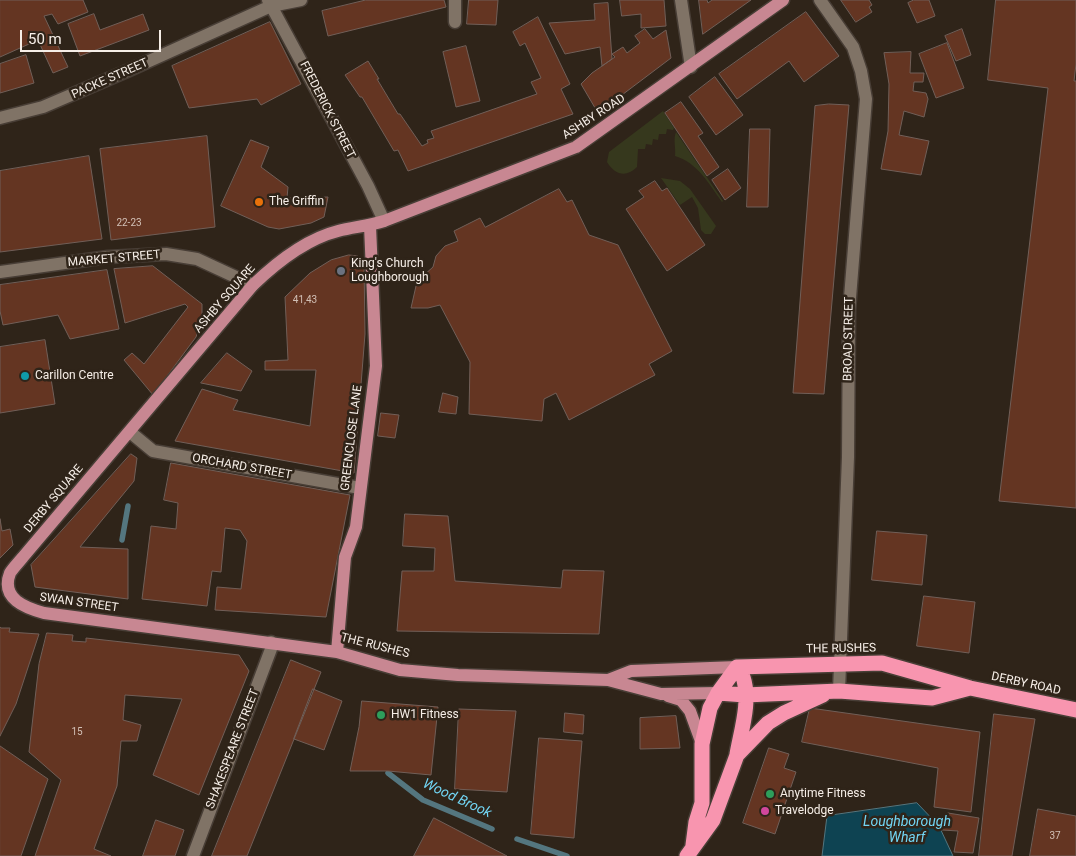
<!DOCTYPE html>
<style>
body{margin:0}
#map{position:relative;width:1076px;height:856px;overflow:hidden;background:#2f2419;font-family:Roboto,sans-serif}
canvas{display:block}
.scale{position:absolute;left:20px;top:30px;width:141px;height:22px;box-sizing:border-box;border:2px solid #f6eee7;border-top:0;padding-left:6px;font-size:15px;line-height:18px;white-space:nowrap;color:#f6eee7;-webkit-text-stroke:4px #2f2419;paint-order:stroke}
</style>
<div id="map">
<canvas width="1076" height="856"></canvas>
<div class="scale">50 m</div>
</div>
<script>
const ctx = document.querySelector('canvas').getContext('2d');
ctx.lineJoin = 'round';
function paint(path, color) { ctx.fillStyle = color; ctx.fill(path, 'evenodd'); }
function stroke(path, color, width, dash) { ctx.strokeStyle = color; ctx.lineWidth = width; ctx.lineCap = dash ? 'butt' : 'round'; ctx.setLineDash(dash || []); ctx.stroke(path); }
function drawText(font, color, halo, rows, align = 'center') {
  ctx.font = font + ' Roboto,sans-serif'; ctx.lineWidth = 5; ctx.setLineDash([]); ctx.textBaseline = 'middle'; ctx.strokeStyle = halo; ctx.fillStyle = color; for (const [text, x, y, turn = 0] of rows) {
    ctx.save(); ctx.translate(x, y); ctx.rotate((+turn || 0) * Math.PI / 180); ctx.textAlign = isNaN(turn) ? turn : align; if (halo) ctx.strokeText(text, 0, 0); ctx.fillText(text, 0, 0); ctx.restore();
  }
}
paint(new Path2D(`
 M663,111l11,17 -1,2 -6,-1 -1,5h-7l-1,6 -5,-1 -1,6 -6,-1 -1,5h-7l-1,18c-11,11 -22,8 -30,-5l2,-10z
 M676,132l47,69 -1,1c-13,-18 -24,-39 -47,-46 1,-8 -2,-17 1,-24z
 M661,178l19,3 10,8 26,37 -5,8h-6l-4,-4 -3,-22 -6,-11 -12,8z`), '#36381d');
const water = new Path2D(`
 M917,803l22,23 14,30h-131l5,-40z`);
paint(water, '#0e4352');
stroke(water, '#54767f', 1);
stroke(new Path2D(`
 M122,540l6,-34
 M388,773l35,27 69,29
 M517,839l50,17`), '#54767f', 5.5);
const building = new Path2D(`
 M0,0h83l5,12 -30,12 -6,-10 -8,2 24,51 -15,6 -15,-33 -38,17z
 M366,0h78l2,7 -118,29 -6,-25z
 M469,0h29l-2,25 -29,-1z
 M620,0h44l2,26 -25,2v-14l-19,2z
 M699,0h8l1,3 4,-3h39l-48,34z
 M841,0h28l3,5 -3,2 3,5 -16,10z
 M914,0h15l6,16 -18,7 -9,-20z
 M996,0h80v64l-2,17h2v427l-77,-7 49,-413 -60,-8z
 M608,3l4,56 -10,7 -2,-19 -35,7 -16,-31 46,-3 -1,-16z
 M806,12l33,44 -35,26 -15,-21 -52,38 -18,-25z
 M94,14l6,16 43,-16 6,16 -69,26 -12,-32z
 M538,17l32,67 -9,5 12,25 -165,57 -10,-21 -4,1 -32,-54h-2l-15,-22 23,-14 11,18h-2l21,35h2l22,32 6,-3 -1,-3 7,-2 -3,-7 106,-37 -6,-12 10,-4 -16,-35 -5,3 -7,-14z
 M270,22l31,62 -40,21 -4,-6 -68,9 -17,-42z
 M645,29l8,10 13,-9 5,28 -73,55 -17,-29 11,-11 23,-16 -3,-3 11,-7 4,6 13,-10 -5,-7z
 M962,29l9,26 -15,6 -11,-25z
 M947,43l17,45 -28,10 -17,-44z
 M466,46l14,55 -24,6 -13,-55z
 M911,52l-1,21h14l-1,9h-9l-1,9 13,2 2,6 -4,18 -20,-6 -5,24 30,6 -8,34 -40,-6 7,-38 1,-47 -5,-31z
 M26,55l8,28 -34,10v-29z
 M715,77l28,38 -27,20 -27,-38z
 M681,102l22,31 -5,3 21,31 -12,9 -42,-63z
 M829,104l20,1 -25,289 -31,-1 22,-287z
 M750,129h20l-2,78h-21z
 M207,136l8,91 -104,13 -11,-91z
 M251,140l18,7 -8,20 27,20 -1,11 41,-1 -4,20 -13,6 -32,6 -11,-2 -47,-21z
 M89,156l13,83 -102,13v-81z
 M728,169l13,19 -16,12 -13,-20z
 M655,181l7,10 5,-3 38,57 -38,26 -41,-62 18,-12 -5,-6z
 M559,189l8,13 5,-2 17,35 29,10 54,106 -23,13 6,11 -86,45 -13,-27 -12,6 -2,22 -73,-7 1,-52 -30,-57 -12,3h-17l5,-22 7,-10 10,-9 3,-11 9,-10 13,-5 -4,-10 26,-13 5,9z
 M349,255l9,1 6,6 1,72 -11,139 -179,-32 27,-52 36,11 -5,10 77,16 6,-56h-51v-9l23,-1 -3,-63 25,-24 21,-13z
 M153,266l49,38v15l-6,18 -43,58 -29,-35 8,-7 12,11 44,-57 -3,-3 -60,19 -11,-54z
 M107,270l12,59 -49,10 -12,-24 -55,10 -3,-14v-26z
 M45,340l10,64 -55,9v-66z
 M227,353l25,18 -11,20 -40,-8z
 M443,393l15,4 -2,17 -17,-2z
 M381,413l18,2 -4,23 -17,-2z
 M131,454l6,4 -3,23 -54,66 48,2v50l-93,-12 -4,-22z
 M171,463l179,32 -24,122 -111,-7 2,-23 24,2 6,-48 -7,-11 -15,-2 -4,44 -9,-1 -5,35 -65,-7 9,-73 25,3 2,-26 -14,-3z
 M405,514l43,2 7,65 106,7 2,-18 41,1 -5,63 -202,-3 5,-60h32l1,-23 -32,-2z
 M0,519l2,12 8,-2 3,16 -13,13z
 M877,531l50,4 -5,50 -50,-5z
 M924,596l51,6 -6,51 -52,-7z
 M0,627l1,1h9l-1,4 30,2 -23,70 -16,32z
 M47,633l26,2 -1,6 14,1v-4l153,17 10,16 -50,124 -46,-20 29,-76 -57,-4 -2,25 18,5 -4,16h-16l-4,45 -23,63 17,7h-76l26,-76 -32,-28 10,-88z
 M291,660l30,12 -74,184h-35z
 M313,689l29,12 -18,49 -30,-11z
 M362,701l76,6 -7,68 -43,-4h-38l9,-44z
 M810,708l170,24 -9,80 -37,-5 4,-39 -136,-26z
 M459,709l57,2 -9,81 -52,-3z
 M565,713l19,2 -1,19 -19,-2z
 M994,714l41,5 -23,137h-33z
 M676,716l4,32 -40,1v-31z
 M539,738l43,3 -8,97 -43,-4z
 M0,746l48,33 -27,77h-21z
 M769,748l20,6 -5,14 12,4 -21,62 -32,-11z
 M1038,809l38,7v40h-46z
 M948,813l31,5 -6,35 -19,-1 4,-21 -16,-1z
 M434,818l73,38h-93z
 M156,820l28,10 -9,26h-32z`);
paint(building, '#643522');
stroke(building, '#715f58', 1);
const minor = new Path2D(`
 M268,0l100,186 16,35
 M681,0l10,67
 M820,0l33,47 8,24 5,28 -17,211 -1,147 -9,234
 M455,22v-22
 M0,118l43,-11 84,-36 144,-65 30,-6
 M0,272l108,-15 58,-3 31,5 56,26
 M130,432l23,19 207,37
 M193,856l78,-207v-7`);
const major = new Path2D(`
 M337,652l8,-95 11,-30 20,-161 -6,-140
 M608,680l23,-9 106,-4
 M718,693l-57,1 -53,-14 -150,-5 -58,-5 -63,-18 -293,-39c-18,-5 -44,-14 -34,-40 3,-5 9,-11 13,-16l230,-272c24,-23 53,-46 85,-54 15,-4 31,-5 46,-10l192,-74 207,-147
 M668,696l13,4 9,11 12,33`);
const highway = new Path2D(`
 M737,667l145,-4 88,25 106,22
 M718,693l27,2 94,-4 93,7 38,-10
 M737,754c4,-23 14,-53 6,-77 -1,-3 -4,-7 -6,-10
 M693,845l3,-23 6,-19v-59l8,-36 8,-15 19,-26
 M687,856l26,-36 24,-65 31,-32 16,-10 39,-18`);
stroke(minor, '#483e36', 15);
stroke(major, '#483e36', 15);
stroke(highway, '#483e36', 18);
stroke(minor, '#807366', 12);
stroke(major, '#c88792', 12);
stroke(highway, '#f895af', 15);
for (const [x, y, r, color] of [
 [259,202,5,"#e8710a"],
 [341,271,5,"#6b7280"],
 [25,376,5,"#0f9aa8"],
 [381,715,5,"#2e9e5b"],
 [770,794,5,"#2e9e5b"],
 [765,811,5,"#d1479c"]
]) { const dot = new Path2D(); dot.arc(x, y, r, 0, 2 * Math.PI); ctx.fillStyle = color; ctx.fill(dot); stroke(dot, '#2f2419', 2); }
drawText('10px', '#d2c0b6', null, [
 ["22-23",129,223],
 ["41,43",305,300],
 ["15",77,732],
 ["37",1055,836]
]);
drawText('12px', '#f6eee7', '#2f2419', [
 ["PACKE STREET",110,79,-24],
 ["FREDERICK STREET",327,110,63],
 ["ASHBY ROAD",594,117,-33],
 ["MARKET STREET",114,259,-5],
 ["ASHBY SQUARE",225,299,-49],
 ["BROAD STREET",849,339,-89],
 ["GREENCLOSE LANE",352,438,-83],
 ["ORCHARD STREET",242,467,10],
 ["DERBY SQUARE",54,499,-50],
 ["SWAN STREET",79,603,8],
 ["THE RUSHES",375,646,14],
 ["THE RUSHES",841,649,-1],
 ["DERBY ROAD",1026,684,12],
 ["SHAKESPEARE STREET",233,749,-69]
]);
drawText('12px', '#f6eee7', '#2f2419', [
 ["The Griffin",269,202],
 ["King's Church",351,264],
 ["Loughborough",351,278],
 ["Carillon Centre",35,376],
 ["HW1 Fitness",391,715],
 ["Anytime Fitness",780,794],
 ["Travelodge",775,811]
], 'left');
drawText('italic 14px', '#72d6f5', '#2f2419', [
 ["Wood Brook",457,799,25],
 ["Loughborough",907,822],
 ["Wharf",907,838]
]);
</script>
